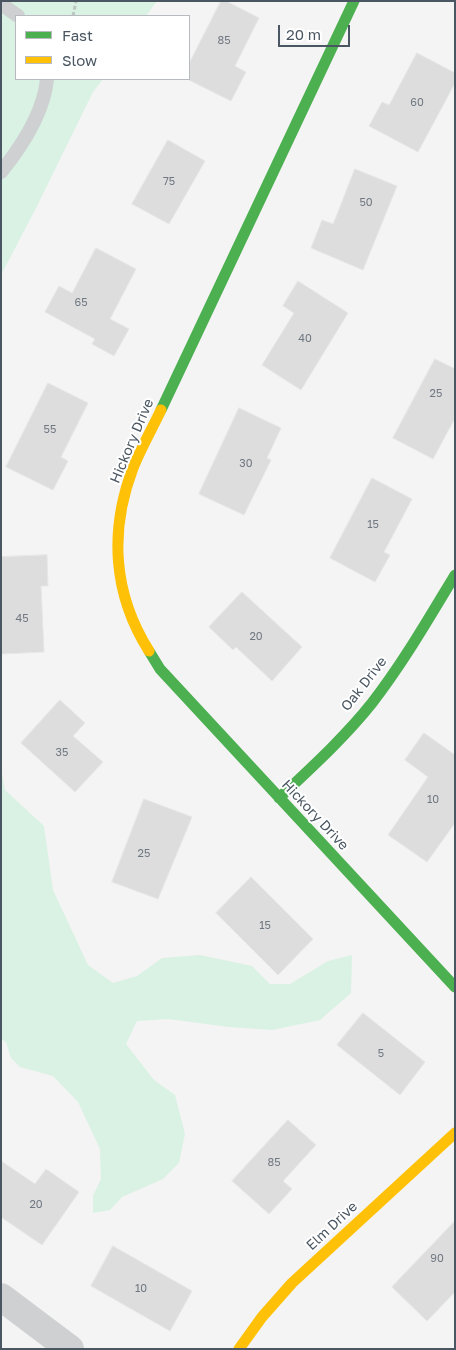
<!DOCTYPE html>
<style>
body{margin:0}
#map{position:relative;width:456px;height:1350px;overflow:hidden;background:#f4f4f4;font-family:"Golos Text",sans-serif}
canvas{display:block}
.frame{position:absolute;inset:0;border:2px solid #4a5661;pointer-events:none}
.legend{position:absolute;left:15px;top:15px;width:175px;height:65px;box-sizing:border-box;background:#fff;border:1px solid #b7bbc0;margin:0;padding:6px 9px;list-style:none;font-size:15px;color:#4a5661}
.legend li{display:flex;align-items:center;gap:10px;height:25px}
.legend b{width:25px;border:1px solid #b7bbc0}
.scale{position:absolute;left:278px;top:25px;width:72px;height:22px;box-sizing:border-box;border:2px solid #4a5661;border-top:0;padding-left:6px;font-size:15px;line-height:18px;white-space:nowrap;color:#4a5661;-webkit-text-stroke:4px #fff;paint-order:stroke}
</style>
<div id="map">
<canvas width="456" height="1350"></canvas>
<div class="frame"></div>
<ul class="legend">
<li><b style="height:6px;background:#4caf50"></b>Fast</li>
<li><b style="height:6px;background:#ffc107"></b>Slow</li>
</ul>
<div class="scale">20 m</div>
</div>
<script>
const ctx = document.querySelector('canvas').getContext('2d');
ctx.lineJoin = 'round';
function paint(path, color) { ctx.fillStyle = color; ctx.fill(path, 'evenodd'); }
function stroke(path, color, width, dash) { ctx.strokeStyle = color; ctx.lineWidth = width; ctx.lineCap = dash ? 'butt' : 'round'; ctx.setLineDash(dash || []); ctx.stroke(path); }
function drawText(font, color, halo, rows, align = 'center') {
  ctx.font = font + ' "Golos Text",sans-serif'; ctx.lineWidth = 4; ctx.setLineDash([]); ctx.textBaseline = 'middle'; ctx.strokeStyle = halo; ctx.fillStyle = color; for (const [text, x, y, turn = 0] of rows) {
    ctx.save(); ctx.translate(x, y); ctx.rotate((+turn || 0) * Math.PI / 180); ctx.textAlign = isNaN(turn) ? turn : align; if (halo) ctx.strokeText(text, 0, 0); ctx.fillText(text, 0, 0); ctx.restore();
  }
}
paint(new Path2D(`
 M1,1h156l-11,15h-130v63h87l-10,13 -57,116 -35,67z
 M1,768l4,22 39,36 9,64 35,75 25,18 24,-7 25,-18 38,-3 52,11 18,18h20l38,-23 24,-6 -1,38 -31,27 -48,10 -43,-3 -61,-8 -31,2 -11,23 28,36 21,15 10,39 -6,29 -16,16 -41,18 -12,13 -17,3v-17l8,-17 -1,-30 -22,-47 -25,-26 -33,-9 -9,-9 -5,-16 -5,-3z`), '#d9f2e3');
const building = new Path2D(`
 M221,1h5l33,17 -24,48 11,6 -15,29 -42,-21v-16z
 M417,53l38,20v10l-37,69 -49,-26 13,-24 7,3z
 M168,140l37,21 -36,63 -37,-20z
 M355,169l42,17 -34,84 -52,-22 11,-28 11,4z
 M96,248l40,21 -26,50 19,10 -15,27 -22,-12 3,-5 -50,-27 14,-26 13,7z
 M298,281l50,32 -47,77 -39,-25 32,-52 -11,-7z
 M435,359l20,10v49l-22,41 -40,-21z
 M48,383l40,20 -27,54 7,4 -15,29 -47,-23z
 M239,408l42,20 -14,30 4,2 -27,55 -45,-21z
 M372,478l40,21 -28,53 6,3 -15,27 -45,-24z
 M47,555l1,31h-7l3,66 -43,2v-97z
 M242,592l60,55 -30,34 -36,-34 -3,3 -24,-23z
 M60,700l25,23 -12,13 30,26 -28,30 -54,-49z
 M424,733l31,22v68l-28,39 -39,-27 40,-58 -23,-17z
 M144,799l48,18 -34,82 -46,-17z
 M251,877l62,62 -35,36 -62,-62z
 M363,1013l62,49 -25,33 -63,-50z
 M288,1120l28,25 -33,36 9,8 -23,25 -37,-33z
 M1,1161l34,23 11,-15 33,23 -37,53 -41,-28z
 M455,1221v71l-28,29 -35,-34z
 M113,1246l79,45 -22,40 -79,-45z`);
paint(building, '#ddddde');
stroke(building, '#e5e6e7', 1);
stroke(new Path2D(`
 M73,16l3,-15`), '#bcc7c4', 3, [4, 2.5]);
stroke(new Path2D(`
 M1,4l17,12
 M1,172c21,-26 43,-60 46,-93`), '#ced0d2', 14);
stroke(new Path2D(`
 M1,1297l69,52`), '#ced0d2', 28);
stroke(new Path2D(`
 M161,410l193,-409
 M149,651l11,18 295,318
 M279,798c32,-30 66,-61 93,-95 31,-40 57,-85 83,-128`), '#4caf50', 11);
stroke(new Path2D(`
 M149,651c-36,-57 -40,-120 -16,-183 8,-20 19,-39 28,-58
 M239,1349l23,-32 30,-34 163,-150`), '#ffc107', 11);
drawText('11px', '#707881', null, [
 ["85",224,41],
 ["60",417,103],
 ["75",169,182],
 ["50",366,203],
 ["65",81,303],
 ["40",305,339],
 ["25",436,394],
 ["55",50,430],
 ["30",246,464],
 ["15",373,525],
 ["45",22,619],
 ["20",256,637],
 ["35",62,753],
 ["10",433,800],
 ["25",144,854],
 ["15",265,926],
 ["5",381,1054],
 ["85",274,1163],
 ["20",36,1205],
 ["90",437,1259],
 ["10",141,1289]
]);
drawText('14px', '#4a5661', '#fff', [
 ["Hickory Drive",132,441,-67],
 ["Oak Drive",364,684,-52],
 ["Hickory Drive",315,815,47],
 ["Elm Drive",332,1226,-43]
]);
</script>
